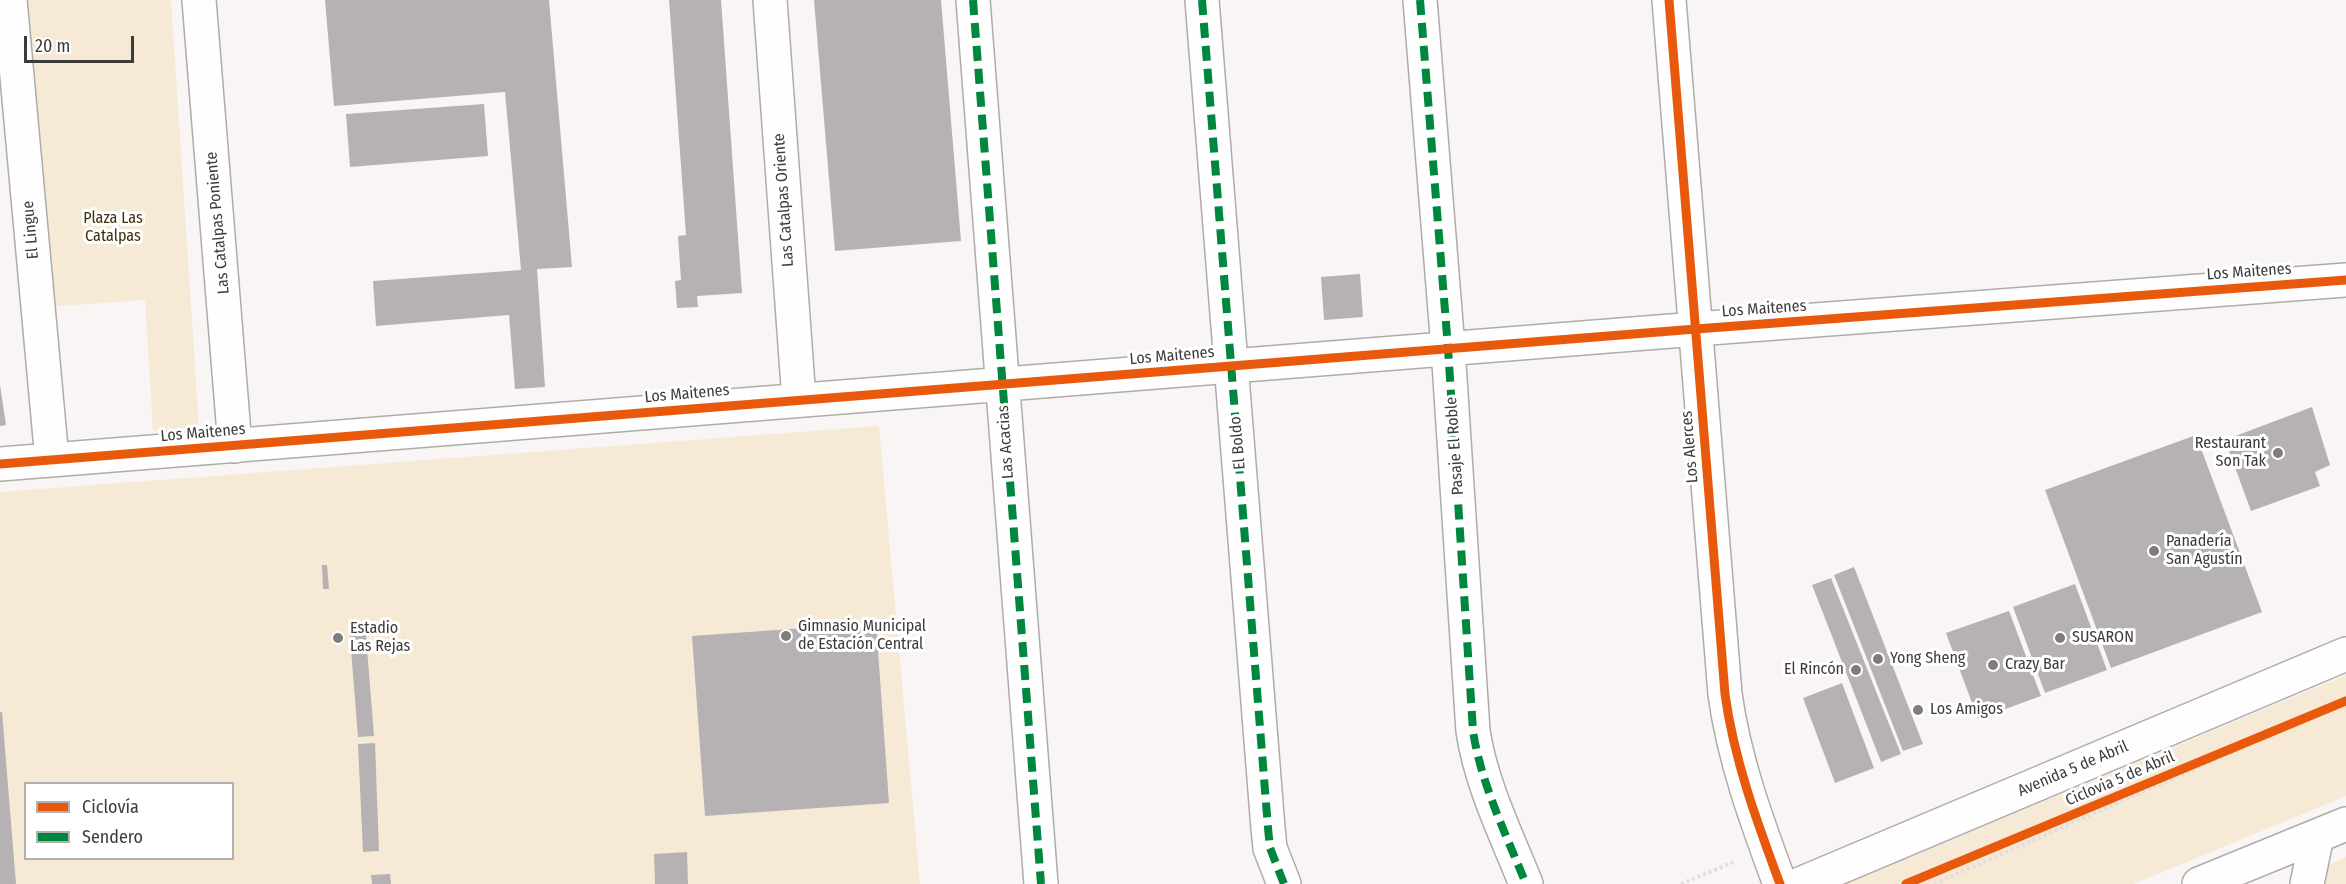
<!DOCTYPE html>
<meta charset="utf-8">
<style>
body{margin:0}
#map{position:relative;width:2346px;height:884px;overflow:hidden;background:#faf5f5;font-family:"Fira Sans Condensed",sans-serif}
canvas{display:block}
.legend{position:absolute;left:24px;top:782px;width:210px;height:78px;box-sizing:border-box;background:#fff;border:2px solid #b2b1b1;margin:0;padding:8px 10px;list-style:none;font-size:18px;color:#3e3b3b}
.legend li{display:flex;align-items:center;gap:12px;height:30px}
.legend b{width:30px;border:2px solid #b2b1b1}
.scale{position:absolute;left:24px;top:36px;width:110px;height:27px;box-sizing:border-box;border:3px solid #3e3b3b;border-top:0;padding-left:8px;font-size:18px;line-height:21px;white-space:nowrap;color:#3e3b3b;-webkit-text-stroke:4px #fff;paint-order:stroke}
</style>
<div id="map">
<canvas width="2346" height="884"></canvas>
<ul class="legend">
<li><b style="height:8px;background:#e8590c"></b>Ciclovía</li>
<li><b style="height:8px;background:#00873e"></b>Sendero</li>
</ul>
<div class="scale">20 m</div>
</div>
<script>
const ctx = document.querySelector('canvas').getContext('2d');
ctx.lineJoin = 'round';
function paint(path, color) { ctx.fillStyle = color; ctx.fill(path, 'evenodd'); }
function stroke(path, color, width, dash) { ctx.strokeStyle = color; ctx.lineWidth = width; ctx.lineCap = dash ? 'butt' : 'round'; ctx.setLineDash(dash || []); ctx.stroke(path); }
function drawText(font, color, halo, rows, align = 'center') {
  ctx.font = font + ' "Fira Sans Condensed",sans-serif'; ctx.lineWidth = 6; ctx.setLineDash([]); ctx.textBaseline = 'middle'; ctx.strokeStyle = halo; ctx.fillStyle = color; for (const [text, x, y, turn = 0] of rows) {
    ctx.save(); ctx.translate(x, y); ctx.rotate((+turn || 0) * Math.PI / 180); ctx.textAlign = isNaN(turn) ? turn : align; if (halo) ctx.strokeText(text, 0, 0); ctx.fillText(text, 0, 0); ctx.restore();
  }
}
paint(new Path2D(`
 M25,0h146l28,428 -46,3 -8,-131 -100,7z
 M879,426l41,458h-920v-392zM26,784h206v74h-206z
 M2346,675v121l-212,88h-288z
 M2346,857v27h-24l4,-18z`), '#f6e9d6');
paint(new Path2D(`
 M325,0h224l23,267 -35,2 8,118 -30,2 -6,-74 -133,11 -3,-45 148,-11 -16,-178 -171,14z
 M669,0h52l21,293 -45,3 1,11 -21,1 -2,-27 6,-1 -3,-44 8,-1z
 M814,0h127l20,241 -126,10z
 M484,104l4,52 -138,11 -4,-53z
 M1360,274l3,43 -39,3 -3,-43z
 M0,385l6,40 -6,1z
 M2312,407l18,58 -15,7 5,14 -69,25 -26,-71z
 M2196,435l66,177 -151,56 -66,-178z
 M322,565h5l2,24h-6z
 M1854,567l69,177 -20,7 -69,-176z
 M1831,578l70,176 -20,8 -69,-177z
 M2075,584l32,86 -62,23 -32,-86z
 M2009,611l32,85 -63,23 -32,-86z
 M365,623l9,113 -16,1 -9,-113z
 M876,623l13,180 -184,13 -13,-180z
 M1842,683l32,85 -39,15 -32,-85z
 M0,712h2l14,172h-16z
 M375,743l4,108 -16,1 -5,-108z
 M687,852l1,32h-33l-1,-30z
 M390,874l1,10h-19l-1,-9z`), '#b6b2b3');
const street = new Path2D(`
 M10,0l42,460
 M199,0l36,446
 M770,0l29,400
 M973,0l68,884
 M1202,0l66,828 2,20 14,36
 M1420,0l28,348 25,383c8,53 33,103 53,153
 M1669,0l56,694c9,66 32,128 55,190
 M0,464l1696,-135 650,-49`);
const secondary = new Path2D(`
 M1800,884l546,-230
 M2199,884l147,-60
 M2307,884l10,-48`);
stroke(street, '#afabab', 36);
stroke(secondary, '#afabab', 36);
stroke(new Path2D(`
 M1681,884l55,-23
 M1934,884l412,-182`), '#e0dede', 4, [3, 3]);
stroke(street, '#fefefe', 33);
stroke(secondary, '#fefefe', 33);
stroke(new Path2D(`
 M973,0l68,884
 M1202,0l66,828 2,20 14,36
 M1420,0l28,348 25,383c8,53 33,103 53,153`), '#00873e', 8, [15, 8]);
stroke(new Path2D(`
 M1669,0l56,694c9,66 32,128 55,190
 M0,464l1696,-135 650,-49
 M1906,884l440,-183`), '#e8590c', 9);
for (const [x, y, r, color] of [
 [2278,453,6,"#807c7c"],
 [2154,551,6,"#807c7c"],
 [786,636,6,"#807c7c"],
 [338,638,6,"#807c7c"],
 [2060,638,6,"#807c7c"],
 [1878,659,6,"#807c7c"],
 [1993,665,6,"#807c7c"],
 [1856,670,6,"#807c7c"],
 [1918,710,6,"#807c7c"]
]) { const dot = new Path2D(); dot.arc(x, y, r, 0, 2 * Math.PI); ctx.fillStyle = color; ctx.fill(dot); stroke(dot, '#fff', 2); }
drawText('16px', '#3e3b3b', '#fff', [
 ["Las Catalpas Oriente",784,200,-94],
 ["Las Catalpas Poniente",218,223,-95],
 ["El Lingue",31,230,-95],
 ["Los Maitenes",2249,272,-4],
 ["Los Maitenes",1764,309,-4],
 ["Los Maitenes",1172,356,-5],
 ["Los Maitenes",687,394,-5],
 ["Los Maitenes",203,433,-5],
 ["Las Acacias",1006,442,-94],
 ["El Boldo",1238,443,-95],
 ["Pasaje El Roble",1455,446,-94],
 ["Los Alerces",1690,447,-95],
 ["Avenida 5 de Abril",2073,769,-23],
 ["Ciclovia 5 de Abril",2120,779,-23]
]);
drawText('16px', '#3f300c', '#fff', [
 ["Plaza Las",113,219],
 ["Catalpas",113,237]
]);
drawText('16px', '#3e3b3b', '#fff', [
 ["Restaurant",2266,444,"right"],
 ["Son Tak",2266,462,"right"],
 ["Panadería",2166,542],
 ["San Agustín",2166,560],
 ["Gimnasio Municipal",798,627],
 ["de Estación Central",798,645],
 ["Estadio",350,629],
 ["Las Rejas",350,647],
 ["SUSARON",2072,638],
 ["Yong Sheng",1890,659],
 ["Crazy Bar",2005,665],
 ["El Rincón",1844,670,"right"],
 ["Los Amigos",1930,710]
], 'left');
</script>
